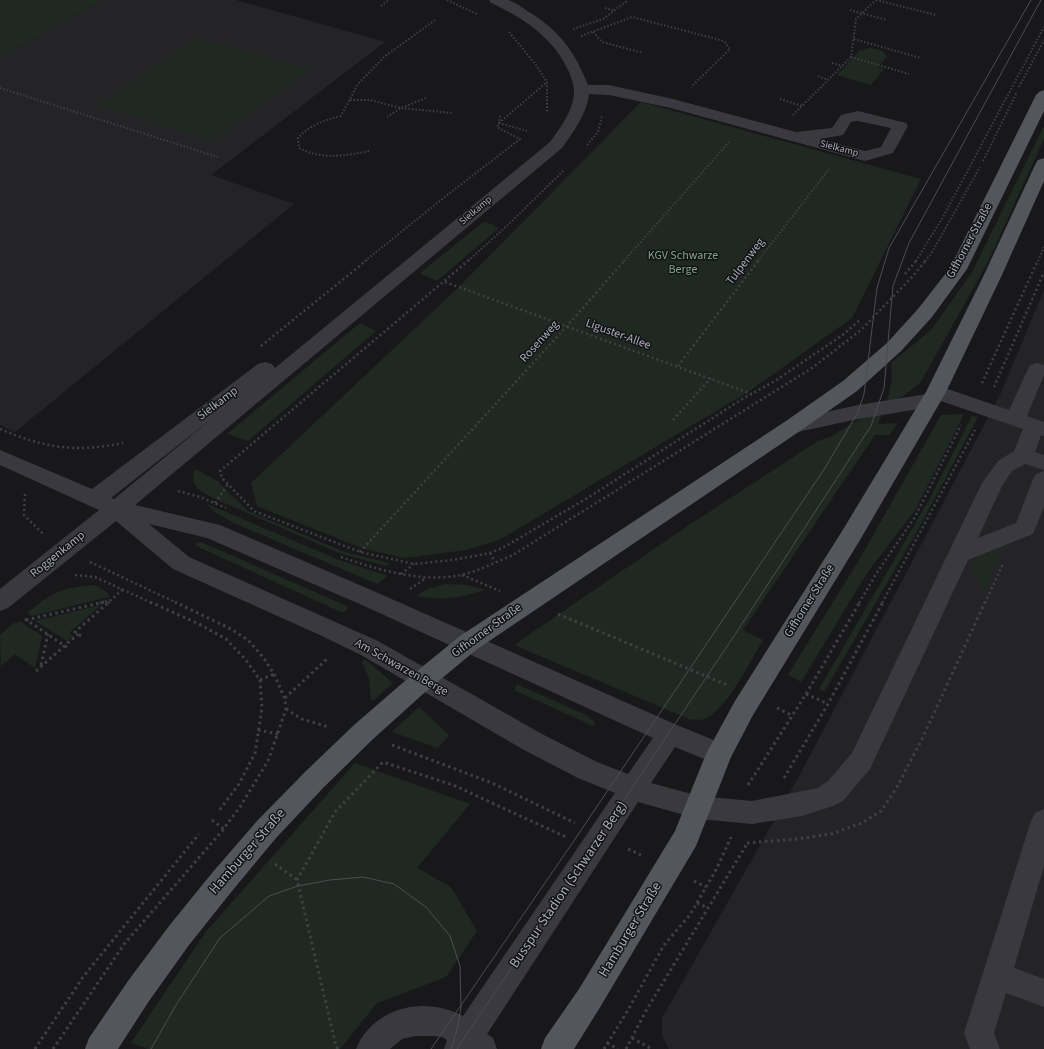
<!DOCTYPE html>
<meta charset="utf-8">
<style>
body{margin:0}
canvas{display:block;background:#18181a}
</style>
<canvas width="1044" height="1049"></canvas>
<script>
const ctx = document.querySelector('canvas').getContext('2d');
ctx.lineJoin = 'round';
function paint(path, color) { ctx.fillStyle = color; ctx.fill(path, 'evenodd'); }
function stroke(path, color, width, dash) { ctx.strokeStyle = color; ctx.lineWidth = width; ctx.lineCap = dash ? 'butt' : 'round'; ctx.setLineDash(dash || []); ctx.stroke(path); }
function drawText(font, color, halo, rows, align = 'center') {
  ctx.font = font + ' "Source Sans 3",sans-serif'; ctx.lineWidth = 3; ctx.setLineDash([]); ctx.textBaseline = 'middle'; ctx.strokeStyle = halo; ctx.fillStyle = color; for (const [text, x, y, turn = 0] of rows) {
    ctx.save(); ctx.translate(x, y); ctx.rotate((+turn || 0) * Math.PI / 180); ctx.textAlign = isNaN(turn) ? turn : align; if (halo) ctx.strokeText(text, 0, 0); ctx.fillText(text, 0, 0); ctx.restore();
  }
}
paint(new Path2D(`
 M102,0h134l149,42 -174,133 83,29 -279,228 -15,-7v-367z
 M1044,290v759h-375l-7,-13v-18l134,-236 204,-387z`), '#242427');
paint(new Path2D(`
 M0,0h102l-102,58z
 M198,38l111,31 -96,72 -115,-36z
 M869,48l12,2 6,6 -9,11 6,2 -13,16 -34,-10 22,-24z
 M641,102l280,77 -69,139 -104,74 -249,148 -33,10 -61,8 -41,-9 -107,-43 -6,-23 208,-196z
 M1044,126v13l-56,123 -68,121 -21,16 -12,3 -9,22 20,-1 -9,12h-14l-132,195 20,10c-12,20 -37,71 -59,79 -4,2 -10,0 -15,0l-175,-74 175,-120 129,-84 14,-5 55,-34 5,-23 -1,-16 40,-33 41,-58z
 M486,222l13,6 -62,53 -17,-8 62,-50z
 M360,323l16,8 -128,110 -21,-7z
 M964,414l-48,95 -49,64 -66,109 -13,-7 74,-120 79,-140z
 M972,416l6,1 -59,111 -95,164 -5,-3 111,-191z
 M195,469l21,11 32,31 94,40 46,12 1,2 -3,1 -47,-13 -126,-55c-13,-8 -24,-11 -18,-29z
 M207,504l132,56 49,16 -11,8 -143,-61 -18,-10z
 M201,542l148,65 -6,6 -147,-67v-3z
 M1006,542l-22,50 -1,-4 -12,-18 7,-16z
 M446,584l21,1 19,5c-29,8 -40,11 -70,6l12,-7z
 M94,585l14,8 1,4 -77,19 -5,-3c24,-20 36,-26 67,-28z
 M101,605l-32,28 5,3 -7,5 -32,-20z
 M21,622l21,14 -7,32 -20,-14 -14,12 -1,-31 14,-12z
 M365,659l28,24 -19,17h-3l-2,-21 -7,-17z
 M517,684l69,31 9,7 -2,4 -79,-36z
 M419,707l30,28 -11,13 -46,-16z
 M355,763l115,41 -53,64 34,19 26,44 -31,46 -69,26 -37,46h-192l-17,-6 74,-110z`), '#1f2821');
stroke(new Path2D(`
 M447,0l30,14
 M876,0l60,15
 M381,6l8,-6
 M605,8l8,2
 M850,10l37,10
 M573,29l30,-10 25,-19
 M509,32l27,33 11,17v30
 M593,32l9,10 41,11
 M581,36l51,-19 92,24 6,8 -39,38
 M854,39l67,19
 M851,57l58,17
 M832,63l11,3
 M818,76l10,4
 M1019,87l25,-47
 M0,88l218,69
 M780,99l22,7
 M350,100h20l31,8 51,5
 M793,115l58,-58 5,-38 20,-19
 M500,116l-1,7 28,8
 M387,117l14,-9 25,-10
 M587,145l11,-13 4,-16
 M369,151c-25,5 -47,9 -70,-3l-1,-10c12,-13 26,-18 43,-22l17,-32 26,-27 51,-37
 M983,161l34,-69
 M365,261l81,-65 74,-57 -23,-12 2,-4 48,-41
 M468,261l44,-40 51,-50
 M624,261l106,-120
 M758,261l71,-92
 M916,261l27,-44 101,-190
 M925,261l6,-7 49,-87
 M1038,261l6,-14`), '#3e4046', 2, [1.5, 2]);
stroke(new Path2D(`
 M469,260l-249,211 2,7 32,33 106,41 54,12 39,-4 37,-7 16,-7 83,-49 155,-99 31,-17 69,-47 17,-15
 M905,274l12,-14
 M445,282l307,112
 M261,346l106,-86
 M678,366l81,-106
 M982,383l56,-123
 M994,387l50,-115
 M673,420l38,-42
 M0,429c45,19 75,24 123,14
 M178,491l22,6 26,11
 M25,494l-1,21 19,19
 M215,503l13,-19
 M360,552l207,-226 58,-66
 M490,553l5,9
 M341,557c38,13 80,26 120,18 18,-4 35,-13 52,-20l299,-187 49,-38 52,-54 13,-16
 M90,562l87,41
 M401,574l13,-10
 M75,575l20,2 57,26
 M462,575l38,16
 M410,589l16,-11
 M100,603l11,-3 12,-11
 M108,603l3,-3
 M859,603l19,-32 37,-54 46,-92
 M882,603l93,-173
 M985,603l18,-39`), '#3e4046', 2.5, [2, 3]);
stroke(new Path2D(`
 M150,602l49,22 27,15 20,21 14,20 2,28 -7,45 -16,31 -21,28
 M558,614l169,71
 M25,619l43,29
 M26,620l78,-18
 M81,636l-6,-4 34,-30
 M41,665l7,-31
 M36,671l42,-37
 M260,680l14,-6
 M806,694l22,10
 M285,698l43,-40
 M777,708l16,8
 M286,709l16,10 27,8
 M258,730l20,4
 M392,745l100,38 83,40
 M784,778l44,-74 55,-102
 M748,785l58,-91 54,-92
 M212,820l12,9
 M747,843l50,-4 34,-5 31,-11 19,-12 15,-22 28,-54 61,-133
 M628,849l13,6
 M275,864l22,16
 M694,881l12,6
 M697,903l11,5
 M632,1038l20,11
 M607,1043l11,6
 M35,1049l48,-72 116,-143
 M53,1049l72,-106 97,-112 18,-24 28,-46 18,-52 -1,-10 -11,-25 -11,-17 -15,-17 -17,-11 -56,-27
 M338,1049l-2,-3 -39,-166 38,-68 48,-50 70,23 113,52
 M604,1049l24,-39 36,-65 25,-29 8,-13 20,-35 14,-31
 M626,1049l21,-40 101,-167`), '#3e4046', 3, [2.5, 3.5]);
paint(new Path2D(`
 M489,0c6,0 13,0 19,0 7,2 15,8 21,12 31,19 46,40 59,73h21l64,14 123,33 36,-4 9,-13 17,-4 48,12 2,3 -15,27 -28,8 -194,-53 -62,-13 -20,-1c-2,20 -16,38 -27,54l-427,357 85,20 158,68 299,132 51,21 4,8 -4,8 -9,3 -44,-18 -24,36 48,13 53,5 66,-13 10,-7 24,-28 130,-270 16,-22 16,-10 9,-22 -82,-28 -3,4 -7,2 -73,12 -65,14 -7,-2 -3,-5 3,-5 72,-16 69,-11 -1,-2 3,-5 7,-2 73,25 21,-45 7,-2 7,2v10l-17,41 17,6v14l-3,-1 -6,17 9,3v15l-19,-6 -13,7 -10,15 -24,52 38,-15 17,-44 3,-5 8,-3v36l-11,27 -65,26 -98,209 -27,32 -10,5 -31,10 -50,8 -53,-5 -61,-17 -151,232 6,4 4,11h-53l3,-9 -5,-3 -8,-1h-18l-14,3 -12,10h-34c17,-42 69,-54 107,-33l152,-223 -37,-15 -54,-28 -163,-95 -39,-19 -149,-67 -57,-48 -108,87 -8,3v-22l99,-79 -99,-45v-15l92,39 166,-125 7,-2 7,2 3,4 275,-226c11,-15 25,-34 24,-52 0,-6 -3,-12 -5,-18 -15,-34 -45,-54 -78,-69zM858,121l33,7 -10,19 -16,4 -45,-12 23,-4 8,-13zM214,417l-100,82 -3,-1zM149,524l58,14 155,67 291,133 -25,36 -31,-12 -55,-28 -164,-93 -189,-84z
 M1044,809v57l-30,102 30,11v28l-38,-14 -12,40 6,16h-30l-6,-16 67,-212 4,-8z`), '#39393f');
paint(new Path2D(`
 M1044,90v21l-77,158 -35,48 -31,34 -44,40 -57,40 -324,219 -53,44 -51,46 -49,48 -47,50 -44,53 -43,54 -40,56 -31,48h-33l4,-11 39,-57 41,-55 43,-53 45,-52 48,-49 49,-47 52,-45 54,-44 326,-215 57,-40 44,-38 31,-34 32,-41 86,-173 3,-3z
 M1044,158v23l-43,96 -55,115 -86,148 -107,175 -22,42 -35,89 -97,163 -25,40h-33l4,-11 34,-49 96,-158 31,-77 29,-53 109,-173 82,-136 57,-115 53,-114 2,-3z`), '#54565e');
stroke(new Path2D(`
 M151,1049l25,-44 44,-67 49,-42 29,-10 32,-6 33,-3 31,7 32,23 24,29 10,30 1,41 -4,23 -6,19
 M431,1049l140,-204 254,-377 33,-56 6,-18 13,-106 12,-40 142,-248
 M457,1049l279,-416 135,-207 13,-38 9,-102 16,-43 132,-243`), '#4b4d54', 1);
drawText('10px', '#aaadba', '#131315', [
 ["Sielkamp",839,149,15],
 ["Sielkamp",476,211,-40]
]);
drawText('12px', '#aaadba', '#131315', [
 ["Gifhorner Straße",970,241,-62],
 ["Tulpenweg",746,262,-53],
 ["Liguster-Allee",618,335,20],
 ["Rosenweg",540,342,-48],
 ["Sielkamp",218,404,-37],
 ["Roggenkamp",58,555,-39],
 ["Gifhorner Straße",810,601,-58],
 ["Gifhorner Straße",487,631,-36],
 ["Am Schwarzen Berge",401,668,29]
]);
drawText('12px', '#80a586', '#131315', [
 ["KGV Schwarze",683,256],
 ["Berge",683,270]
]);
drawText('14px', '#aaadba', '#131315', [
 ["Hamburger Straße",248,852,-49],
 ["Busspur Stadion (Schwarzer Berg)",569,885,-56],
 ["Hamburger Straße",631,930,-59]
]);
</script>
